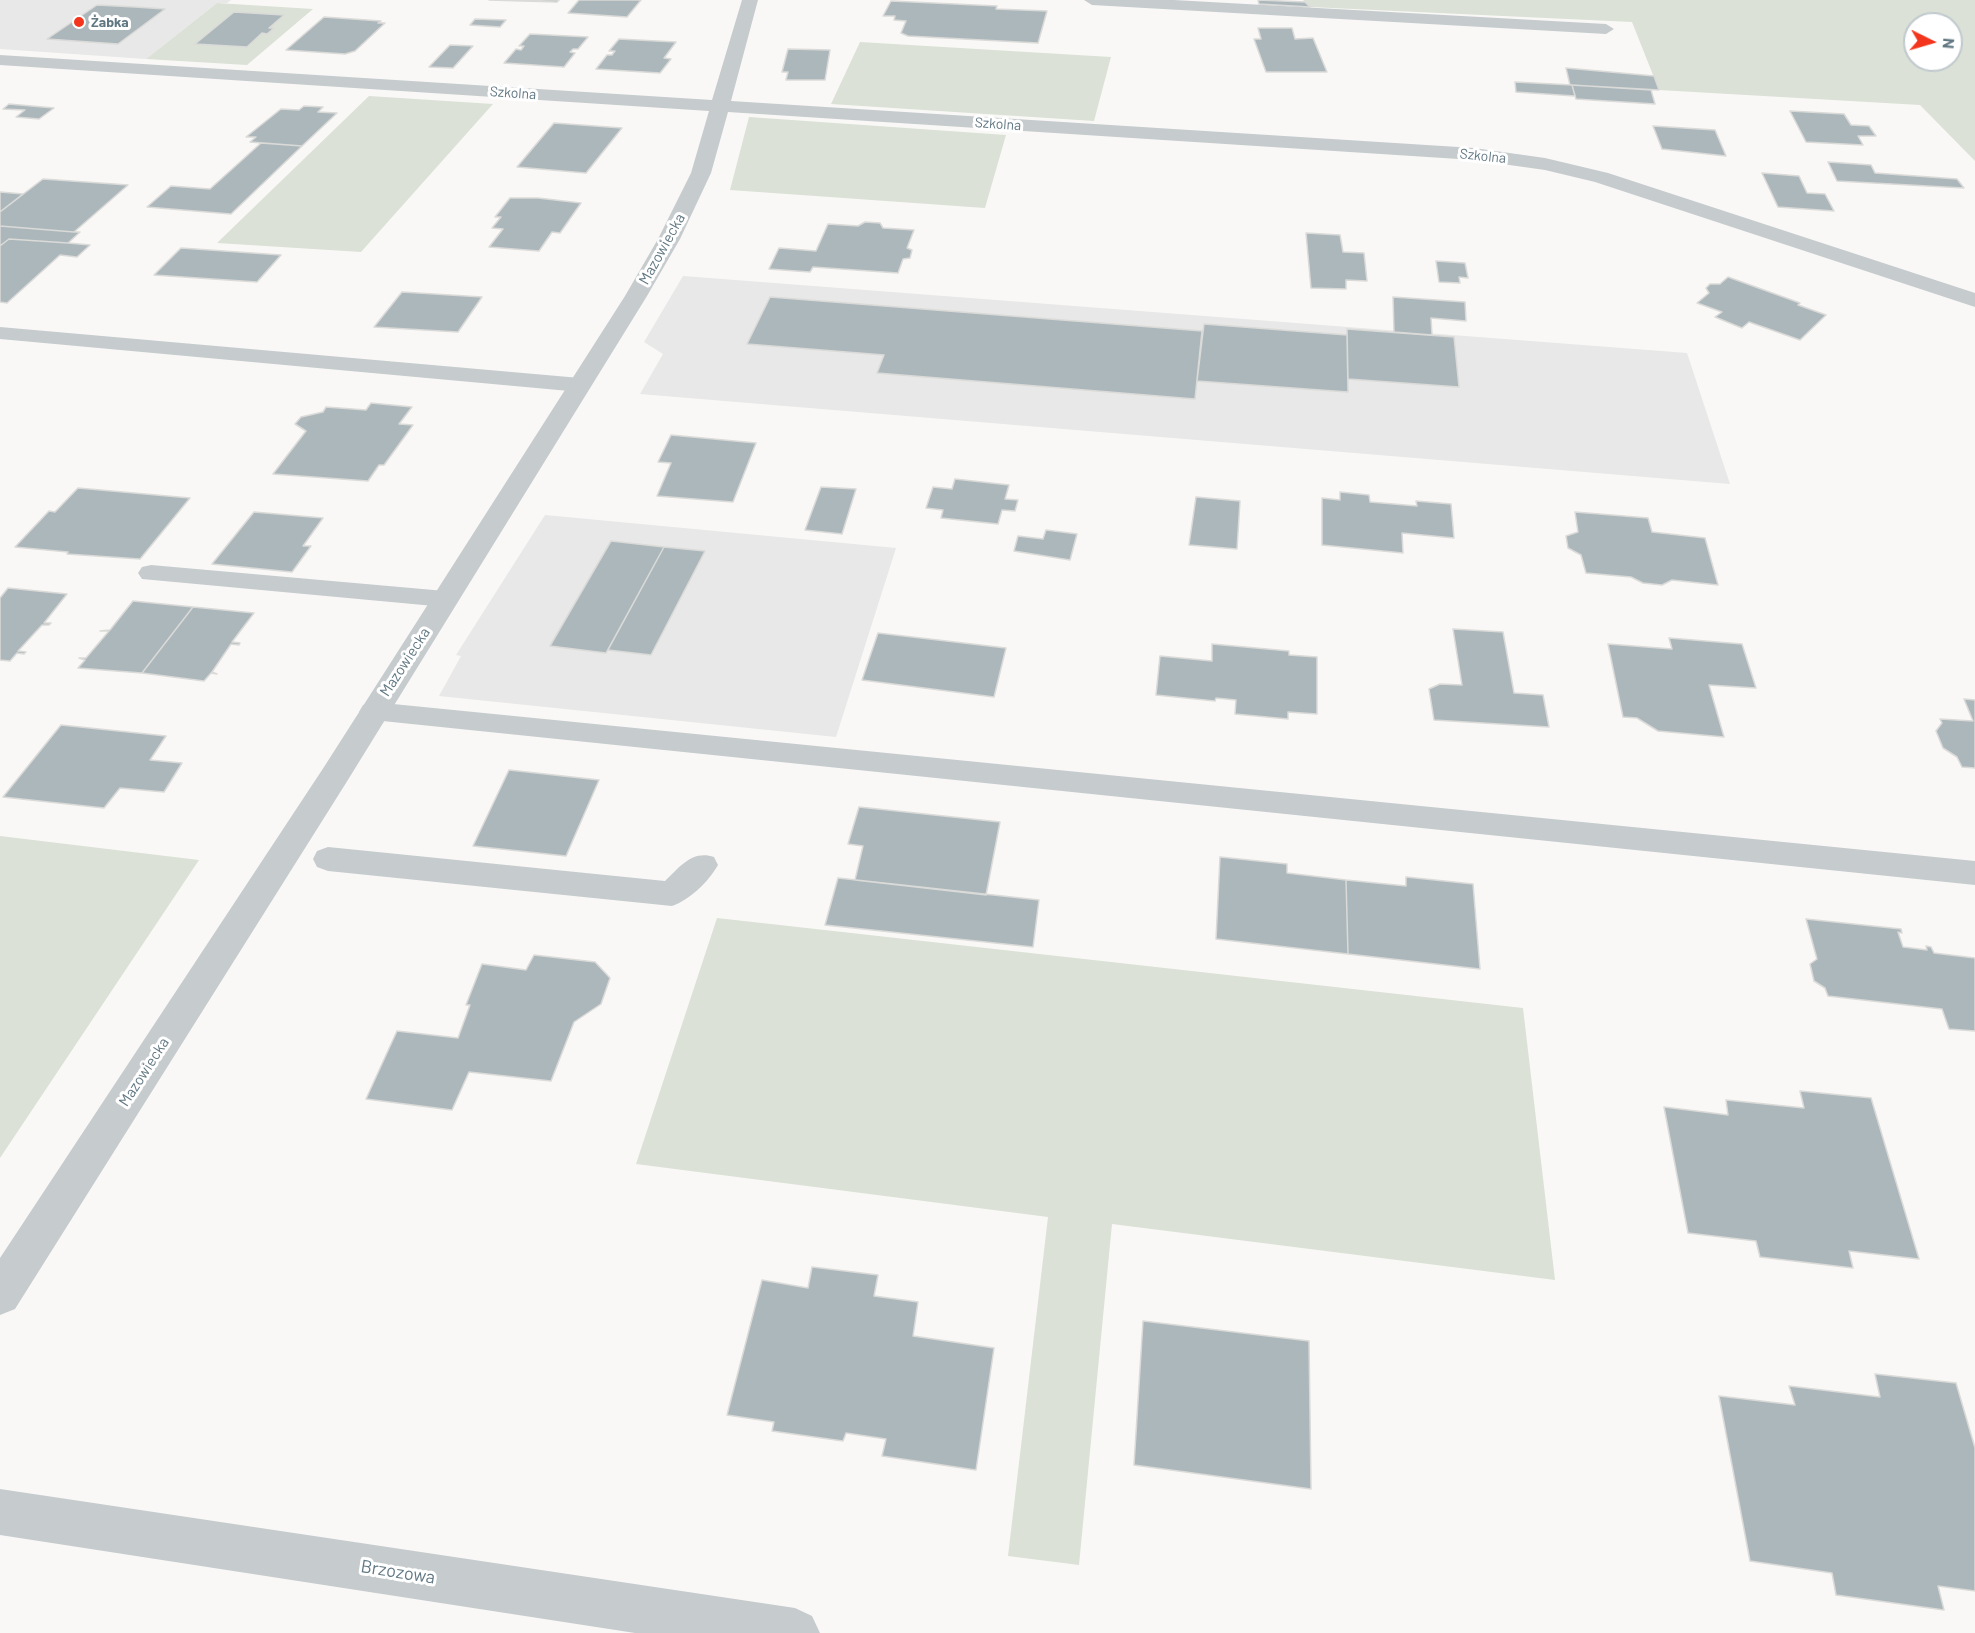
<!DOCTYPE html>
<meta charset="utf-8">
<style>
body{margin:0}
#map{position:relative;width:1975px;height:1633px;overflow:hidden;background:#f9f8f6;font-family:Barlow,sans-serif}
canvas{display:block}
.north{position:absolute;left:1903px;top:12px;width:60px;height:60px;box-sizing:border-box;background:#fff;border:2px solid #c0c9cd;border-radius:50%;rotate:95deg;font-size:16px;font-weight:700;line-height:24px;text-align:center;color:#617883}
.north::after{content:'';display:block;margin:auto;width:21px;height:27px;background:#f2351c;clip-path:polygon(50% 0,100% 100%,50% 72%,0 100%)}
</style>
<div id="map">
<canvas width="1975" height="1633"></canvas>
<div class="north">N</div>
</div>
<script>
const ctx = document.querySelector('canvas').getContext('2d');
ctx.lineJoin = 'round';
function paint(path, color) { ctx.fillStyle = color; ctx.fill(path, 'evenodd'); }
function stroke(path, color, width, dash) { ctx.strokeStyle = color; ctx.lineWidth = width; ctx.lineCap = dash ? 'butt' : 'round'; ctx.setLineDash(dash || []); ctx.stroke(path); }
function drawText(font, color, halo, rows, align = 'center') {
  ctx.font = font + ' Barlow,sans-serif'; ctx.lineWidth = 6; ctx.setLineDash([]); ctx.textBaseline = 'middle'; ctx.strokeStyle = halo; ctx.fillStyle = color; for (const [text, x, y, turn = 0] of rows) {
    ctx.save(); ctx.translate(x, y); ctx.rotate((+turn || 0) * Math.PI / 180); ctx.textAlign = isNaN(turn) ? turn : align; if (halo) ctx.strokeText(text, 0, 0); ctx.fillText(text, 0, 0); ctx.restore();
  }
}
paint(new Path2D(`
 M0,0h231l-4,3h-10l-71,56 -146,-10z
 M683,276l1004,77 43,131 -1090,-90 23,-40 -19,-12z
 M545,515l351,33 -60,189 -397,-41 22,-40 -5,-1z`), '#e7e8e7');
paint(new Path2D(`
 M1303,0h672v161l-55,-56 -261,-15 -27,-68 -322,-15zM1915,24h36v36h-36z
 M217,3l96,6 -66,56 -101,-6z
 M860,42l251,15 -17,64 -263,-17z
 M369,96l124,8 -132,148 -144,-9z
 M749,117l257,18 -21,73 -255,-18z
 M0,836l199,24 -199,298z
 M717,918l806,90 32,272 -443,-56 -33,341 -71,-9 40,-339 -412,-53z`), '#dbe1d6');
const building = new Path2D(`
 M489,0h70l-2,2z
 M579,0h62l-14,17 -59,-4z
 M1258,0l47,2 5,5 -51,-3z
 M891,1l106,5 -1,3 51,2 -9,32 -130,-7 -7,-3 5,-12 -12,-1 1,-4h-12z
 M97,5l38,2 30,2 -47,35 -71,-5z
 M234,12l50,3 -15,13h5l-7,6 -5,-1 -15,14 -52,-3z
 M324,17l57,4 -3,2h7l-30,28 -10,3 -59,-4z
 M475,19l31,1 -6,7 -30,-2z
 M1258,28h34l3,11 18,-1 14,34h-61l-12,-33h7z
 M530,34l58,3 -10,12h-5l-3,3 5,1 -11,14 -60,-4 12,-14 5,1 3,-4h-5z
 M619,39l57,3 -12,16 7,1 -11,14 -64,-4 11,-14h5l3,-4h-6z
 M450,45l23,1 -20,22 -24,-1z
 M788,49l42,1 -5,30h-39l2,-8h-6z
 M1566,68l88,8 5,14 -89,-5z
 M1515,82l57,3 3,11 -59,-4z
 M1572,85l79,5 4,14 -79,-5z
 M9,104l45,4 -15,11 -23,-2 9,-7 -22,-1z
 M304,106l19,1 -5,5 19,1 -35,33 -52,-4 6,-5h-10l35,-28 18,1z
 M1790,111l54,3 7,11 18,1 7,10h-18l5,9 -57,-3z
 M554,123l68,5 -36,45 -69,-6z
 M1653,126l62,4 11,26 -64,-7z
 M261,143l41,3 -71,68 -84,-7 24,-21 39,3z
 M1828,162l43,3 4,8 82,6 7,9 -127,-7z
 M1762,173l37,3 8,17 18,1 9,17 -56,-4z
 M43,179l85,6 -54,47 -74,-6v-14z
 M0,192l23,2 -23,18z
 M510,198h28l43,5 -21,30 -8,-1 -13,19 -50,-4 14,-18 -11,-1 9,-11h-6z
 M865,222l15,1 3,5 31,2 -7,18 5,2 -2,8 -7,1 -5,14 -85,-6 -3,5 -41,-3 10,-21 37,3 12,-27 30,2z
 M0,226l74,6h6l-12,11 -59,-4 -9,7z
 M1306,233l34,2 3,17 21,1 3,28 -21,-1v9l-35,-1z
 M9,239l59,4 22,2 -13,12 -17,-2 -53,48 -7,-1v-56z
 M181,248l100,7 -24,27 -103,-7z
 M1436,261l29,2 3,15 -9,-1 1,6 -21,-1z
 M1728,277l72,26 -2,2 28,10 -26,25 -51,-18 -7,6 -27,-11 7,-5 -25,-9 12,-10 -3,-5 4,-4h10z
 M402,292l80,5 -24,35 -84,-5z
 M770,297l432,34 -7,68 -318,-26 7,-18 -137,-11z
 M1393,297l72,5 1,19 -35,-3 1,17 -38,-3z
 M1204,324l143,11 1,57 -151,-11z
 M1347,329l107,8 5,50 -111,-8z
 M371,403l41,4 -13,17 14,1 -29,40h-5l-11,16 -95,-7 33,-43 -11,-7 6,-7 22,-5 3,-5 40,3z
 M671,435l85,8 -23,59 -76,-6 14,-33 -13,-1z
 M955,479l54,6 -4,14 13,1 -3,11 -13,-1 -4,14 -57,-6 2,-8 -17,-2 7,-21 19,2z
 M821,487l35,2 -14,45 -37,-4z
 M78,488l112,10 -50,61 -73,-5 1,-2 -53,-5 34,-36 6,1z
 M1340,492l29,3 1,7 47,4 -1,-5 35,3 3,34 -52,-5 1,20 -81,-8v-47l18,2z
 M1196,497l44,4 -3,48 -48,-4z
 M254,512l69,6 -20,28h8l-19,26 -80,-8z
 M1575,512l73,6 4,14 53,6 13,47 -46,-5 -10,5 -19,-2 -12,-6 -45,-4 -5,-18 -13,-7 -2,-12 12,-4z
 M1046,530l31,4 -7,26 -56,-9 4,-15 25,3z
 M611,541l53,6 -58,106 -56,-7z
 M664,547l41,4 -54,104 -43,-5z
 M8,588l59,6 -23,29h7l-2,2h-7l-24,26 8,1 -2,2 -7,-1 -7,8 -10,-1v-62z
 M133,601l60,6 -51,66 -64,-5 7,-8 -6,-2h7l23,-27h-9l10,-1z
 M193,607l61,6 -22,29 8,1 -1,2 -8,-1 -19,28 5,2 -6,-1 -7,8 -62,-8z
 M1453,629l50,3 11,61 29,2 6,32 -115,-7 -5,-31 11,-5 22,1z
 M878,633l128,15 -12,49 -132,-17z
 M1669,638l73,6 14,44 -47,-3 15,52 -66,-6 -21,-13 -14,-1 -15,-73 64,5z
 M1212,644l77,7v4l28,2v57l-29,-2v7l-53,-5 1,-14 -20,-2 -1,3 -59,-6 4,-39 52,5z
 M1964,699l11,1v68l-13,-1 -5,-10 -14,-9 -7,-17 6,-8 -2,-4 33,2z
 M61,725l105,11 -16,24 32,3 -18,29 -44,-4 -16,20 -101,-11z
 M509,770l90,10 -33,76 -93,-10z
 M859,807l141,15 -14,73 -131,-15 8,-34 -15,-2z
 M1220,857l67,7v9l59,7 2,74 -132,-15z
 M1406,877l67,7 7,85 -132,-15 -2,-74 60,6z
 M838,878l201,22 -6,47 -208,-22z
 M1806,919l95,10 1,4 -4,-1 5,15 24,3 -1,-4 5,1 3,6 41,5v73l-26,-2 -7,-20 -114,-13 -3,-8 -11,-7 -4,-17 7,-5z
 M534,955l61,7 15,16 -9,26 -27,18 -23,59 -82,-9 -17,38 -86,-11 31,-68 61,7 12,-33h-4l16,-41 44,6z
 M1800,1091l71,7 48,161 -70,-8 4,17 -93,-11 -4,-16 -68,-8 -24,-126 64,8 -2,-15 78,8z
 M812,1267l66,8 -4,21 44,6 -5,34 81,12 -18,122 -94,-14 4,-17 -40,-6 -3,8 -71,-10 2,-9 -47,-7 35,-135 46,8z
 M1143,1321l166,20 2,148 -177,-24z
 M1875,1374l81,9 19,65v143l-37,-5 6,24 -108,-15 -4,-22 -82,-12 -31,-165 76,9 -6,-19 91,11z`);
paint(building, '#acb7bb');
stroke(building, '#dadad8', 1.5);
paint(new Path2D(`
 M1084,0h90l432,24 8,5 -8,5 -514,-29z
 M0,327l580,51 8,2 3,5 -3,5 -8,2 -580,-53z
 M151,565l294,26 9,2 4,6 -4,6 -9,2 -303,-28 -4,-6 4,-6z
 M373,702l1602,159v24l-1612,-166 -4,-7 4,-7z
 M328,847l337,34c15,-14 27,-31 49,-24l4,8c-9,16 -28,35 -46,41l-344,-35 -11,-4 -4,-8 4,-8z`), '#c6cbce');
paint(new Path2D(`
 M742,0h16l-27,101 743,47 71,10 63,15 367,120v14l-380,-125 -50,-12 -71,-10 -746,-48 -17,61 -31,66 -33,57 -301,487 -331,526 -15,6v-57l324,-491 301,-471 33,-57 33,-66 18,-62 -709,-46v-10l712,45z
 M0,1489l795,119 17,8 8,17h-185l-635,-98z`), '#c6cbce');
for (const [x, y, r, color] of [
 [79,22,6,"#f2351c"]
]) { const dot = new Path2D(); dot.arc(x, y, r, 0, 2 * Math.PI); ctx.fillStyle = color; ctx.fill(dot); stroke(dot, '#fff', 2); }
drawText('bold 14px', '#617883', '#fff', [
 ["Żabka",91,22]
], 'left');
drawText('14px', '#617883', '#fff', [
 ["Szkolna",513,93,4],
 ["Szkolna",998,124,4],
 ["Szkolna",1483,156,6]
]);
drawText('15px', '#617883', '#fff', [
 ["Mazowiecka",662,249,-61],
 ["Mazowiecka",405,662,-57],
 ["Mazowiecka",144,1072,-57]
]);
drawText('18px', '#617883', '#fff', [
 ["Brzozowa",398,1572,9]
]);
</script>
